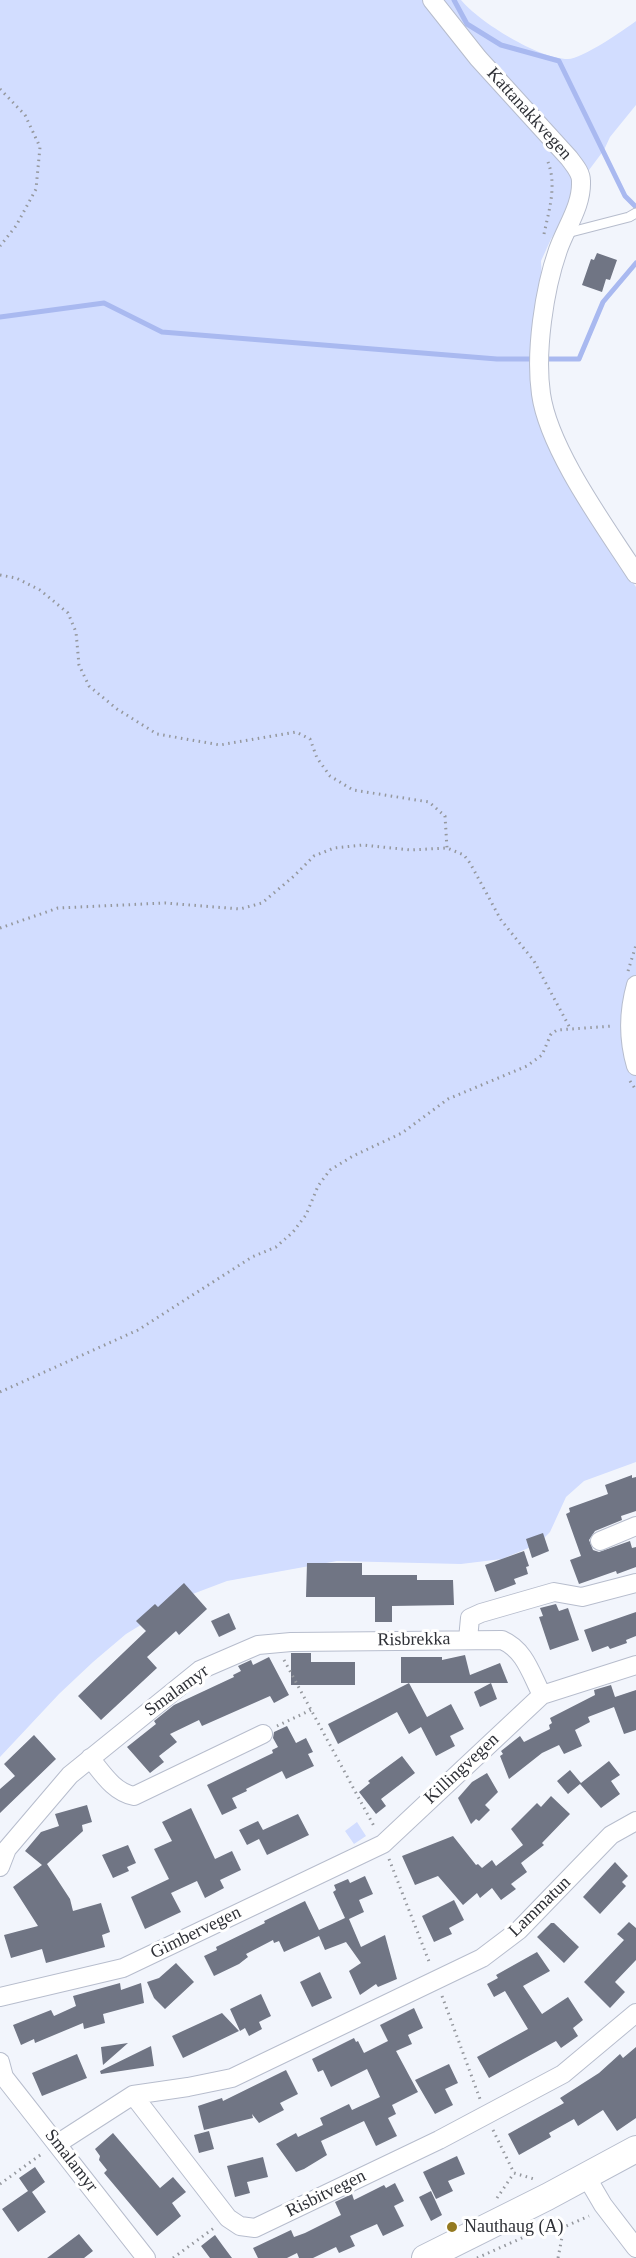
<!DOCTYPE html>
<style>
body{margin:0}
canvas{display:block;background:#f2f5fc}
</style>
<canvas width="636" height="2258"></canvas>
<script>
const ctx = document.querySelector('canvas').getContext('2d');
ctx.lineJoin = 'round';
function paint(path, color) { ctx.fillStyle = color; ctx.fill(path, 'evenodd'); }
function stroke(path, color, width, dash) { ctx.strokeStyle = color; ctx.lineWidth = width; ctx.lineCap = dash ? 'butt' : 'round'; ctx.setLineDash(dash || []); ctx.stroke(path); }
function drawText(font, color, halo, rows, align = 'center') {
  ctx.font = font + ' Georgia,serif'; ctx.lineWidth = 6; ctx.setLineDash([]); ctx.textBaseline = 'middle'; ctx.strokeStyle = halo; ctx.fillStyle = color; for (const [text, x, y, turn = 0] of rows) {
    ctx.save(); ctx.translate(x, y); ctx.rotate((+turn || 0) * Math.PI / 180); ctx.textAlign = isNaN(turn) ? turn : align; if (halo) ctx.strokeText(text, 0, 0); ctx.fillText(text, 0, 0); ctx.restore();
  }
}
paint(new Path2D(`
 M0,0h461c18,22 78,59 107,59 14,0 56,-29 68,-38v84l-26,32 -6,13 -24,32 -12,29 -17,28 -10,22 8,143 72,161 15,22v875l-52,19 -18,16 -16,35 -12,12 -36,15 -41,5 -124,-3 -110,20 -37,14 -64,39 -33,28 -34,32 -59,63z
 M357,1822l9,14 -12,8 -9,-13z`), '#d2ddff');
stroke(new Path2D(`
 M454,0l13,24 34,21 58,16 66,135 11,11
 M0,317l104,-14 58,29 335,27h82l24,-57 33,-39`), '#a9b9f0', 5);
paint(new Path2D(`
 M597,253l20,7 -7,20 -4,-1 -4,13 -20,-7 9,-26 3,1z
 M632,1475v3l4,-1v34l-15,5 1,4 -27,11 -6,9 4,10 6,2 31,-11 2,7 4,-1v20l-19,7 -1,-3 -37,13 -9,-24 11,-4 -15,-42 4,-2 -1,-4 39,-14 -3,-9z
 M543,1533l6,18 -17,7 -6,-19z
 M524,1551l5,15 -3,1 2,7 -14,5 2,5 -21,8 -10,-27z
 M307,1563h55v12h55v5h36l1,25 -62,1v16h-17v-25h-69z
 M184,1583l23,26 -28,26 -3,-4 -29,26 10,11 -56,52 -23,-24 68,-65 -10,-10 19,-17 3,3z
 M556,1604l3,7 9,-3 11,32 -29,10 -11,-33 4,-1 -3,-8z
 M636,1612v24l-10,4 1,3 -17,6 -2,-3 -16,6 -8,-22z
 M229,1613l7,16 -17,8 -8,-16z
 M291,1653h20v9h44v23h-64z
 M465,1655l5,20 30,-12 8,20h-107v-26h41v3z
 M269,1657l20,38 -15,8 -4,-7 -68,30 -3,-6 -29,14 7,8 -18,14 5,6 -14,11 -23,-26 29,-23 -2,-3 20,-16 60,-28 -1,-2 8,-4 -3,-5 13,-6 2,5z
 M409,1683l18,34 24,-13 13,25 -14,7 5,10 -19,10 -15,-29 -12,7 -12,-22 -59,32 -10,-20z
 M491,1683l6,16 -17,8 -6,-15z
 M611,1685l4,12 21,-7v40l-12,4 -10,-27 -26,10 2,5 -15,8 7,16 -18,8 -5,-9 -17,8 -33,26 -9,-23 3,-2 -2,-3 19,-15 4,6 26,-13 -1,-4 3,-2 -2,-5 45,-23 -1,-5z
 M287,1726l9,17 10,-5 7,14 -5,2 6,12 -28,13 -4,-8 -36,18 1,2 -15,7 5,10 -15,7 -15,-30 66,-32 -1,-3 6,-3 -5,-9 1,-6z
 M34,1735l22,24 -56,54v-24l15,-13 -11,-12z
 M402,1756l13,17 -34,26 5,7 -10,8 -17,-22 11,-9 -2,-2z
 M609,1761l11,14 -9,6 9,13 -19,14 -21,-24 -12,10 -11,-13 13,-11 11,13z
 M487,1773l11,19 -13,13 5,5 -11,11 -3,-2 -5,5 -13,-26 14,-16z
 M551,1796l19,18 -28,29 2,2 -23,18 6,9 -16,12 5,5 -15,11 -9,-12 -12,10 -3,-5 -14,12 -25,-29 -23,9 -13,-29 51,-20 23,29 2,-1 4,4 10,-8 4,6 27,-21 -12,-16 26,-26 4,4z
 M87,1805l5,17 -10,3 1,6 -36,33 23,35 3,12 28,-8 9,29 -8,3 3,12 -59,16 -4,-14 -31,9 -7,-23 34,-9 -25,-39 29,-22 -17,-14 16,-19 18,-6 -4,-12z
 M191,1808l24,51 17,-8 9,19 -21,10 4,8 -19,10 -8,-17 -26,12 10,19 -36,17 -14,-32 38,-18 -15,-30 18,-8 -10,-19z
 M298,1814l11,21 -42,20 -8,-16 -12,6 -8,-15 19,-9 5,9z
 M128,1845l8,18 -9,4 2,4 -16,7 -11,-23z
 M615,1862l13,14 -6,6 4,4 -26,28 -17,-17z
 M365,1876l8,18 -14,6 5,12 -15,7 12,28 24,-12 12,44 -19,8 -2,-3 -16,11 -11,-24 12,-8 -15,-21 -21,8 -6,-14 -35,16 -5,-11 -5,2 -1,-3 -27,14 2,3 -9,7 -25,12 -10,-20 13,-6 -1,-3 49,-24 -1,-2 41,-20 14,29 26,-12 -12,-26 3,-2 -2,-5 14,-6 2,4z
 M454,1900l10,20 -15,8 3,6 -18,8 -12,-26z
 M629,1922l7,6v32l-21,22 10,10 -15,16 -26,-26 40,-42 -7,-6z
 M551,1923h3l25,24 -15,16 -27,-26z
 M537,1952l13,19 -27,15 19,28 26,-17 15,23 -10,8 5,8 -17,12 -5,-7 -67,37 -12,-21 51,-28 -23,-38 -11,6 -7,-13 11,-6 -2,-3z
 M176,1963l18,19 -29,27 -11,-11 -7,-16 12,-4z
 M320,1972l12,26 -20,9 -12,-25z
 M120,1983l1,7 20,-7 3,20 -41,11 2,9 -21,6 -1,-6 -48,20 -1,-4 -13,6 -8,-20 38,-15 3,6 22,-10 -3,-10z
 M261,1994l10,22 -12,6 3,7 -13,7 -4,-8 -5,3 -10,-22z
 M414,2008l9,20 -15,7 4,9 -16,7 22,41 -26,13 4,9 -8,4 9,18 -21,10 -12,-25 -43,20 6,14 -23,14 -8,3 -20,-28 20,-11 2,4 25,-12 -3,-7 29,-14 3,6 28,-13 -13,-28 -36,18 -8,-17 -5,2 -6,-13 42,-21 2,4 2,-1 6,12 24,-12 -8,-16z
 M222,2013l17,18 -56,27 -11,-22z
 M128,2043l-25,22 -2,-18z
 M151,2046l3,20 -53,8 -1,-3z
 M636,2047v71l-19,13 -14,-21 -25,16 -4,-7 -25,14 2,4 -32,18 -11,-21 56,-31 -4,-5 39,-25 21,-19 3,4z
 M77,2054l10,24 -45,18 -10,-23z
 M449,2064l9,19 -13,6 8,16 -18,9 -20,-34z
 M286,2070l12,24 -18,9 4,7 -25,13 -7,-9 1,4 -49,12 -6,-24 24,-8 1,3z
 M209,2131l5,18 -15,4 -5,-18z
 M113,2133l47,55 13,-11 13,15 -14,11 9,13 -24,20 -53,-63 3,-3 -8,-10 1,-4 -5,-7z
 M457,2156l8,18 -17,7 5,10 -17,8 -13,-27z
 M263,2157l5,20 -21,5 3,11 -15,4 -8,-31z
 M35,2167l10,15 -13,10 14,20 -28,20 -16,-23 26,-18 -9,-13z
 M395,2183l9,18 -10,5 10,20 -21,10 -6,-12 -27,12 5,10 -16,7 -3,-6 -23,11h-14l-2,-5 -10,5h-29l-5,-10 38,-18 3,7 11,-4 36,-18 -6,-13 17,-8 2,6 30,-15 2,3z
 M431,2191l11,24 -11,6 -12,-24z
 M79,2234l14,17 -9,7h-37z
 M215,2235l8,11 9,12h-22l-9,-12z`), '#707584');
const service = new Path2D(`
 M567,233l62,-16 7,-4`);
const minor = new Path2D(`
 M432,0l46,58 91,100c5,7 12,14 12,23 1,25 -15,46 -23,69 -14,40 -23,102 -17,144 8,56 64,132 95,180
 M636,985c-8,28 -8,54 0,81
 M600,1541l36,-15
 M468,1639l2,-21 11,-5 73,-21 28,5 54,-14
 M90,1758c13,16 24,34 44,38l129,-62
 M0,1867l7,-18 63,-74 130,-105 58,-25 33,-3 211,-2c23,10 29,34 40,55
 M0,1997l123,-29 260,-124 159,-149 94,-30
 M0,2062l4,15 142,181
 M133,2095l95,123 12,8 15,2 184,-88 124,-66 73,-61
 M57,2144l76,-49 55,-8 44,-9 250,-120 37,-28 92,-95 25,-14
 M586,2176l17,29 33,43`);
const secondary = new Path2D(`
 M425,2258l122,-61 89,-48`);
stroke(service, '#b7bdcd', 11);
stroke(minor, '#b7bdcd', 20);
stroke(secondary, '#b7bdcd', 28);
stroke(new Path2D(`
 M0,89l25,26 15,32 -4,42 -20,37 -16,20
 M544,234c5,-24 13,-48 4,-72
 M0,575l16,3 24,12 28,23 8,19 3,33 10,21 28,23 40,25 63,11 76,-13 14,7 7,19 13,18 23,14 76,12 16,14 2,32
 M0,928l58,-20 107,-5 75,6 22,-6 32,-27 20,-20 20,-8 29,-3 48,5 36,-2 17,7 6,8 31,57 33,41 36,67
 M628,971l8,-26
 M630,1081l6,9
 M0,1392l138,-62 114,-73 24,-10 17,-15 13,-17 12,-29 12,-16 23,-14 49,-23 46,-34 79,-33 15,-11 9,-21 6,-4 56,-4
 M284,1660l91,168
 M277,1726l34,-16
 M389,1859l41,105
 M442,1996l38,103
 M493,2130l21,43 20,6
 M0,2184l43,-31
 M497,2198l17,-25
 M173,2258l41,-30
 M477,2258l65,-29 22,-2 25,-11
 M558,2258l6,-31`), '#95989e', 3, [1.5, 4.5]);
stroke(service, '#fff', 9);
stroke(minor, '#fff', 18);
stroke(secondary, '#fff', 26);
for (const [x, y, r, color] of [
 [452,2227,6,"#947a21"]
]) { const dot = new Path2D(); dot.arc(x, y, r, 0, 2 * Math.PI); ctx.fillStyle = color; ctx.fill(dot); stroke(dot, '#fff', 2); }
drawText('18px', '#2f3137', '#fff', [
 ["Kattanakkvegen",529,114,48],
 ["Risbrekka",414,1640,-1],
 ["Smalamyr",177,1691,-36],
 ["Killingvegen",462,1769,-43],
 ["Lammatun",540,1907,-44],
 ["Gimbervegen",196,1933,-26],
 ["Smalamyr",71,2161,52],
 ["Risbitvegen",326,2194,-26]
]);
drawText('18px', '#2f3137', '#fff', [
 ["Nauthaug (A)",464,2227]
], 'left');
</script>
